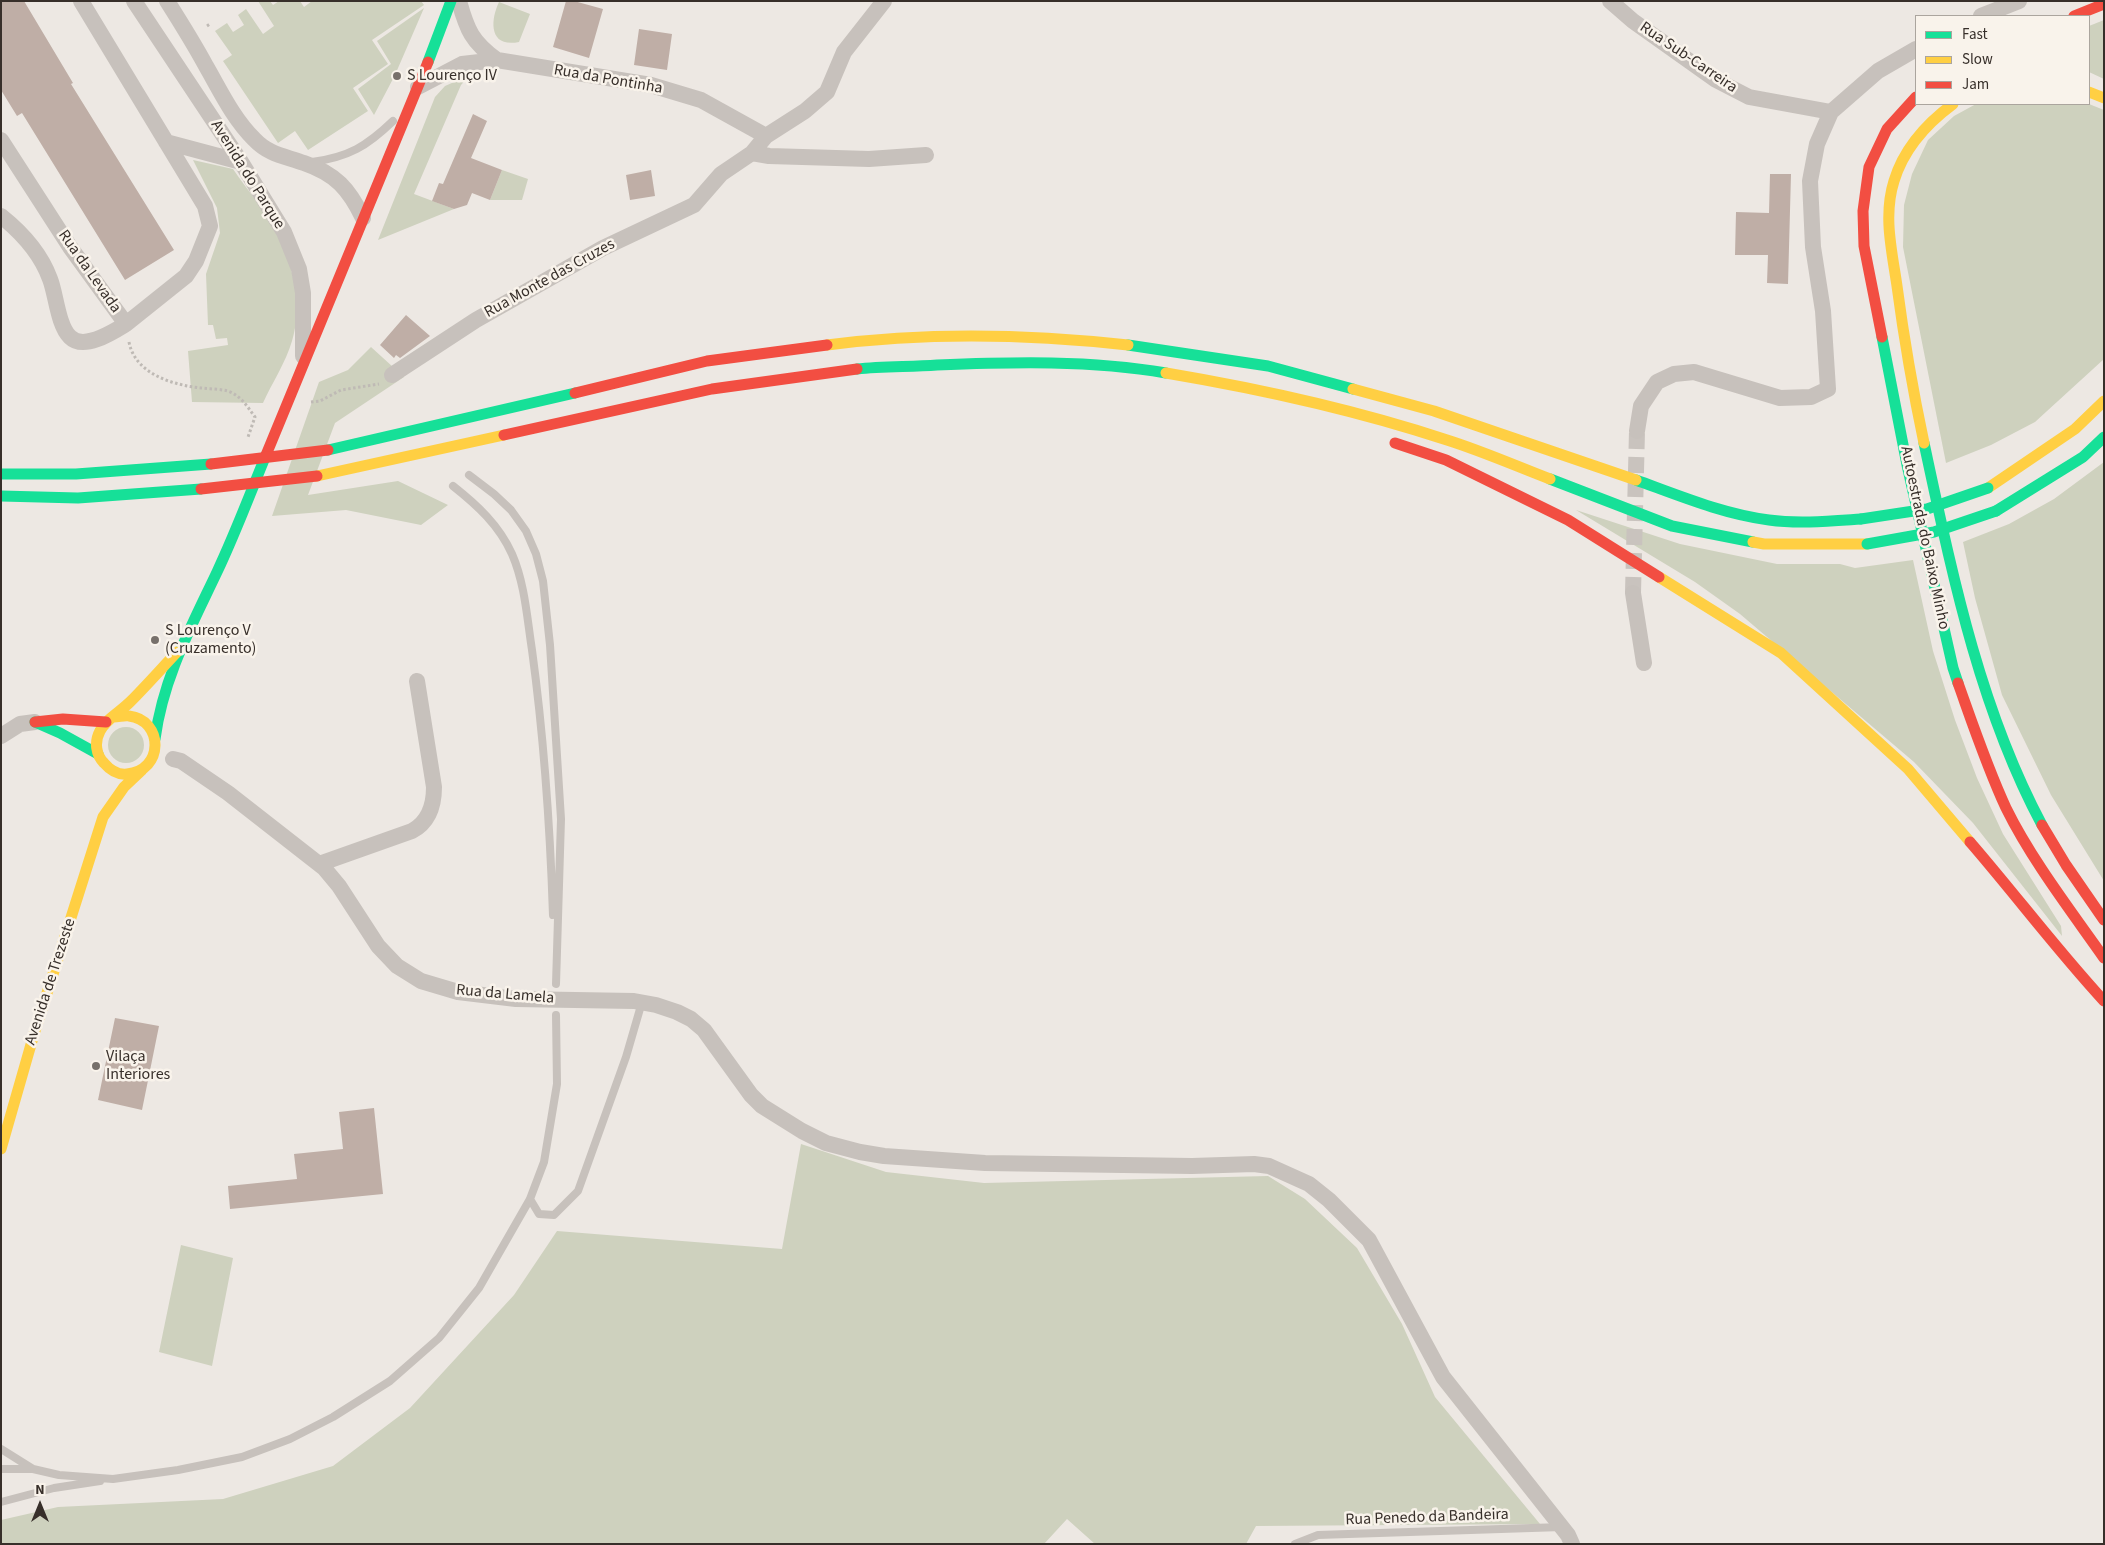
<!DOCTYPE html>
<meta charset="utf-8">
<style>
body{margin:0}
#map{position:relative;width:2105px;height:1545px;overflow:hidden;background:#ede8e3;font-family:"Source Sans 3",sans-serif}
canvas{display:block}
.frame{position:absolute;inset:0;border:2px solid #372f2a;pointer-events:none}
.legend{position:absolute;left:1915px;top:15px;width:175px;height:90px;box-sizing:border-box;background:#f9f3eb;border:1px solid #aba59e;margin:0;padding:6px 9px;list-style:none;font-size:15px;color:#372f2a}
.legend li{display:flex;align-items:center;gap:10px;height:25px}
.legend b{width:25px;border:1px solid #aba59e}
.north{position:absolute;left:15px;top:1480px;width:50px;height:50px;-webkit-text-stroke:4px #f9f3eb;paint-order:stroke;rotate:0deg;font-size:14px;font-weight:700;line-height:20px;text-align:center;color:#372f2a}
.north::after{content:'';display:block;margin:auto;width:18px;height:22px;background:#372f2a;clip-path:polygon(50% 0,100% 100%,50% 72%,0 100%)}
</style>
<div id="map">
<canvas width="2105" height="1545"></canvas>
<div class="frame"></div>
<ul class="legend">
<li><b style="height:6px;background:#16e098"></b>Fast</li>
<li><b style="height:6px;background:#ffcf43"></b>Slow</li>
<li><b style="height:6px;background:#f24e42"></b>Jam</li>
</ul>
<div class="north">N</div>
</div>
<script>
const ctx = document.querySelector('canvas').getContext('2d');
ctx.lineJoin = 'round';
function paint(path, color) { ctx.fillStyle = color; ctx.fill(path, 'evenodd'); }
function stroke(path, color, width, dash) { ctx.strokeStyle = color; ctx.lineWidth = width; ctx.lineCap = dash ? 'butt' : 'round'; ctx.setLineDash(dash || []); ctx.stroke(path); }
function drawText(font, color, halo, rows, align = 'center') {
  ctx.font = font + ' "Source Sans 3",sans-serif'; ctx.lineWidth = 5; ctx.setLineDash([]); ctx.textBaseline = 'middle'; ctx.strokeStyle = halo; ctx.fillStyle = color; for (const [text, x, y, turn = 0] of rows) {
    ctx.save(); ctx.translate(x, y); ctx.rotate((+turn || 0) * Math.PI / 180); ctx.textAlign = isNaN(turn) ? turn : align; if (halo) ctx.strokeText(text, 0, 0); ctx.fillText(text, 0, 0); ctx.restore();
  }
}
paint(new Path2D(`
 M258,1h12l3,4 6,-4h21l4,6 8,-6h109l3,4 -52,35 16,24 -35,24 15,23 -60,39 -13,-19 -17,12 -55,-82 9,-6 -17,-24 12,-8 6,9 11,-7 -6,-10 8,-6 17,25 11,-8z
 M499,2l31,12 -11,28c-30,6 -29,-21 -20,-40z
 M424,8l-29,67 -21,40 -16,-26 33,-25 -14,-23z
 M2104,20v59l-15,-7v-46z
 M470,75l-9,10 -47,109 40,15 -76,31 57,-143 10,-11z
 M1976,104h113l15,6v249l-69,63 -44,23 -45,18 -43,-216 1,-42 8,-31 16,-34 26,-24z
 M193,160l40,9c14,21 32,41 44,63 16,31 26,75 15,109 -6,21 -20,42 -29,62l-71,-1 -4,-51 40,-6 -1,-7 -11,1 -3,-14h-5l-2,-51 14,-41 -3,-25z
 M502,170l26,9 -6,21h-32z
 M371,347l33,30 -69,46 -27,72 90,-14 50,24 -27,20 -75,-15 -74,6 47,-134 29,-12z
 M2104,462v419l-53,-86 -49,-100 -27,-97 -12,-56 46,-18 45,-25z
 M1576,510l104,34 97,20h63l15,4 58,-8 20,91 22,69 22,58 26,56 58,92 1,10 -89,-113 -59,-61 -174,-148 -45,-32z
 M108 745a18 18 0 1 1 36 0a18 18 0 1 1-36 0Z
 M801,1144l85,28 98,11 284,-7 37,23 52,49 45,76 33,73 105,127 -284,2 -10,18h-151l-28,-25 -23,25h-1043v-24l57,-13 165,-8 110,-33 77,-58 104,-113 43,-64 225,18z
 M181,1245l52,13 -21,108 -53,-14z`), '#ced1be');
paint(new Path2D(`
 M1,1h23l49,82 -2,1 103,166 -49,30 -103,-167 -5,3 -16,-26z
 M566,1h8l29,8 -14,49 -36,-11z
 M639,29l33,5 -5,36 -33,-5z
 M473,114l14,7 -16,37 31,12 -12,30 -18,-7 -5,12 -13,4 -22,-8 7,-18 4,1z
 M651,170l4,26 -25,4 -4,-25z
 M1770,174h21l-3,110 -21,-1 1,-28h-33l1,-43 33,1z
 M406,315l24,21 -30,22 -4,-3 -2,3 -14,-13z
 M115,1018l44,8 -17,84 -44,-10z
 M374,1108l9,86 -153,15 -2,-23 69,-7 -3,-25 49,-5 -4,-37z`), '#bfaea6');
stroke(new Path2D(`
 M1633,593l4,-162`), '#c9c3be', 16, [16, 8]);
stroke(new Path2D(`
 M207,26l3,-2
 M129,342c6,32 44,43 72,46 9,1 19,1 27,3 13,5 19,15 27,26l-7,20
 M311,402l9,-1 21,-11 38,-6`), '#bfbab5', 3, [2.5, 2.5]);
stroke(new Path2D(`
 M312,162c37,-5 55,-16 81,-41
 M469,475l25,19 17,16 15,21 10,23 7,27 7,64 11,174 -5,165
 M453,486c24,19 46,39 59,68 13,30 15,64 20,96 12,88 18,176 21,265
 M530,1199l9,15 15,1 24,-24 48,-134 16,-55
 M1,1449l32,20 26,6 54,4 65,-9 64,-13 48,-18 43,-22 57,-36 49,-43 40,-50 51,-89 14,-37 13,-78 -1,-69
 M1,1469h30
 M1,1502l53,-14 46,-7
 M1295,1544l23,-9 244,-8`), '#c7c1bc', 8);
stroke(new Path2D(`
 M134,1l107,161 43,70 15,37 4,24v63
 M167,1c14,22 27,43 39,65 15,26 27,52 48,73 15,16 31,17 50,24 32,11 45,26 59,55
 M459,1c8,29 13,41 38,59
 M1610,1l23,20 83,59 33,17 82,15
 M1981,16l38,-15
 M418,87l44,-23 35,-4 154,25 50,15 65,36
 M1,140l69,107 56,77 60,-48 10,-15 14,-35 -5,-20 -124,-205
 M166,142l75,20
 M752,153l17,3 100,3 57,-4
 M1,216c20,16 40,38 49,63 6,15 8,47 20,58 14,14 43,-5 56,-13
 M392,375l84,-55 127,-72 91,-43 27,-31 31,-21 14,-17 39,-25 22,-19 17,-40 40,-51
 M1637,431l4,-25 16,-24 17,-8 20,-2 86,26 31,-1 17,-8 -5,-78 -10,-64 -3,-66 7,-37 14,-32 47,-41 38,-22
 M1633,593l11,70
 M1,736l19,-12 15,-2
 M173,759l8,2 47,32 96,75 15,18 39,60 19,20 24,15 37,11 58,7 118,2 22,4 21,7 14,7 13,11 47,65 11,11 40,25 24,12 34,9 24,4 101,7 207,3 62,-2 15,2 40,18 20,16 40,40 74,137 125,158 4,9
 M319,864l93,-33c17,-9 22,-25 22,-44l-17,-106`), '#c7c1bc', 16);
stroke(new Path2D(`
 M428,62l23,-61
 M1882,337l25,128 46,203 5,15
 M1128,345l140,21 85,23
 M857,369c26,-3 53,-2 80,-4 76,-3 153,-5 229,8
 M1924,443c28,130 55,264 118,382
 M328,450l247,-57
 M1,474h75l135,-10
 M1550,479l122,47 81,16
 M1636,480c44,16 87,34 133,40 30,4 62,1 92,-1
 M1,496l77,2 123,-9
 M1996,511l87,-54 21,-20
 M35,722l25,11 38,21
 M155,739c8,-61 36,-112 62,-167 18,-38 33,-78 49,-117`), '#16e098', 11);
stroke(new Path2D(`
 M2089,92l15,6
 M827,345c99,-13 202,-11 301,0
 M1166,373c95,16 190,37 281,67 35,11 69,26 103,39
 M1353,389l81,22 202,69
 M1924,443c-11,-52 -20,-104 -27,-157 -5,-35 -14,-70 -3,-105 10,-33 32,-57 59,-77
 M317,476l187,-41
 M1988,488l87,-59 29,-28
 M1753,542l11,2h103
 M1659,577l122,76 127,116 62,73
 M114,717c5,0 11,-2 15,-1 35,4 35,55 -2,58 -9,1 -17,-4 -23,-11 -8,-8 -10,-21 -4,-32 6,-12 20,-19 30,-29 16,-16 31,-33 47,-50
 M1,1149l33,-115 69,-217 21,-30 18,-17`), '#ffcf43', 11);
stroke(new Path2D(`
 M2074,16l30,-12
 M1882,337l-18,-91 -1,-35 6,-44 18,-38 29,-32
 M575,393l132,-32 120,-16
 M504,435l208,-46 145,-20
 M1395,443l51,17 122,60 91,57
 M266,455l162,-393
 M1958,683c15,42 29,84 48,125 25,51 65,103 98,150
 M35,722l28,-3 43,3
 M2042,825l24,40 38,55
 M1970,842c45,52 87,108 134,159`), '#f24e42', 11);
stroke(new Path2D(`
 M1861,519l66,-10 61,-21
 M1867,544l67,-12 62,-21`), '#16e098', 11);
stroke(new Path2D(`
 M211,464l117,-14
 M201,489l116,-13`), '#f24e42', 11);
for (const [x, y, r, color] of [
 [397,76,5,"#77706b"],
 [155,640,5,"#77706b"],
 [96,1066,5,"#77706b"]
]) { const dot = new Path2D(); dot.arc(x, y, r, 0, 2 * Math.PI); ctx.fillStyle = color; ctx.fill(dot); stroke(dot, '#f9f3eb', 2); }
drawText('16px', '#372f2a', '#f9f3eb', [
 ["Rua Sub-Carreira",1688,58,34],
 ["Rua da Pontinha",608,80,10],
 ["Avenida do Parque",247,175,58],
 ["Rua da Levada",89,272,55],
 ["Rua Monte das Cruzes",550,279,-29],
 ["Autoestrada do Baixo Minho",1924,538,78],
 ["Avenida de Trezeste",51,982,-72],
 ["Rua da Lamela",505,995,5],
 ["Rua Penedo da Bandeira",1427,1518,-2]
]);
drawText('16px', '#372f2a', '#f9f3eb', [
 ["S Lourenço IV",407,76],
 ["S Lourenço V",165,631],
 ["(Cruzamento)",165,649],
 ["Vilaça",106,1057],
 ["Interiores",106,1075]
], 'left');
</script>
